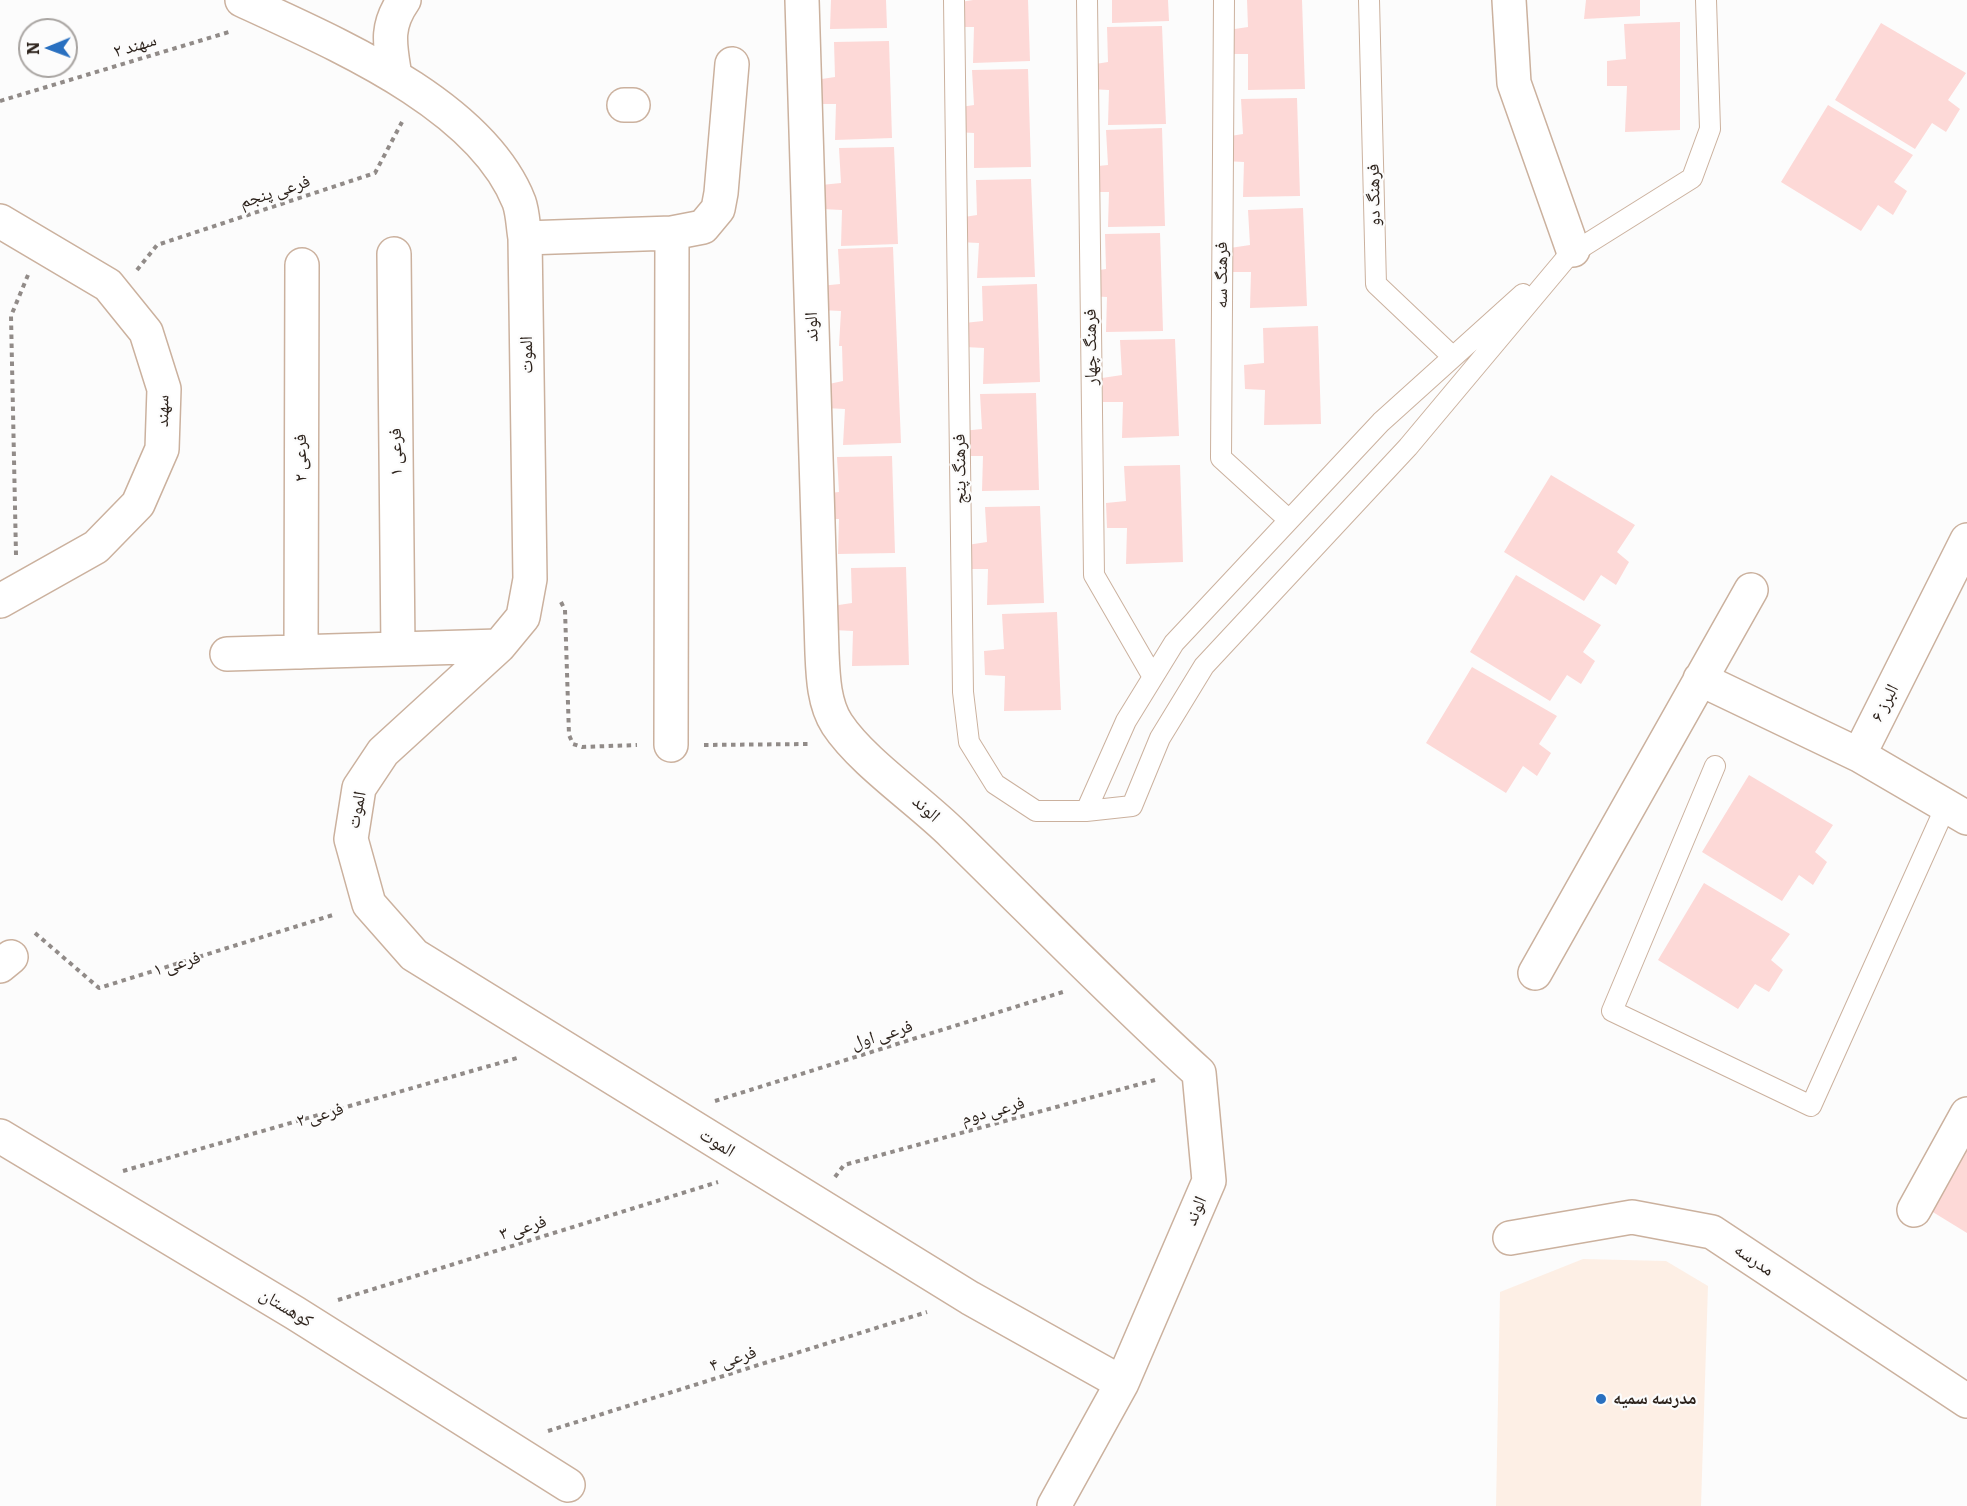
<!DOCTYPE html>
<meta charset="utf-8">
<style>
body{margin:0}
#map{position:relative;width:1967px;height:1506px;overflow:hidden;background:#fcfcfc;font-family:Literata,serif}
canvas{display:block}
.north{position:absolute;left:18px;top:18px;width:60px;height:60px;box-sizing:border-box;background:#fcfcfc;border:2px solid #a9a5a2;border-radius:50%;rotate:269deg;font-size:16px;font-weight:700;line-height:24px;text-align:center;color:#2d231c}
.north::after{content:'';display:block;margin:auto;width:21px;height:27px;background:#2970c0;clip-path:polygon(50% 0,100% 100%,50% 72%,0 100%)}
</style>
<div id="map">
<canvas width="1967" height="1506"></canvas>
<div class="north">N</div>
</div>
<script>
const ctx = document.querySelector('canvas').getContext('2d');
ctx.lineJoin = 'round';
function paint(path, color) { ctx.fillStyle = color; ctx.fill(path, 'evenodd'); }
function stroke(path, color, width, dash) { ctx.strokeStyle = color; ctx.lineWidth = width; ctx.lineCap = dash ? 'butt' : 'round'; ctx.setLineDash(dash || []); ctx.stroke(path); }
function drawText(font, color, halo, rows, align = 'center') {
  ctx.font = font + ' Literata,"Noto Naskh Arabic",serif'; ctx.lineWidth = 4.5; ctx.setLineDash([]); ctx.textBaseline = 'middle'; ctx.strokeStyle = halo; ctx.fillStyle = color; for (const [text, x, y, turn = 0] of rows) {
    ctx.save(); ctx.translate(x, y); ctx.rotate((+turn || 0) * Math.PI / 180); ctx.textAlign = isNaN(turn) ? turn : align; if (halo) ctx.strokeText(text, 0, 0); ctx.fillText(text, 0, 0); ctx.restore();
  }
}
paint(new Path2D(`
 M1583,1259l83,2 42,25 -7,220h-205l4,-214z`), '#fdefe5');
paint(new Path2D(`
 M831,0h55l1,28 -57,1z
 M973,0h55l2,61 -57,2 1,-36h-20v-24z
 M1112,0h56l1,21 -57,2z
 M1247,0h55l3,89 -57,1v-36h-19l-1,-24 20,-3z
 M1586,0h54v16l-56,3z
 M1680,22v108l-55,2 2,-46h-20v-25l19,-2 -2,-35z
 M1881,23l85,50 -18,27 12,9 -14,23 -14,-9 -17,26 -80,-49z
 M1162,26l4,98 -58,1 1,-35 -20,-1v-24l19,-3 -1,-35z
 M889,41l3,97 -57,2 1,-36h-20l-1,-24 20,-3 -1,-35z
 M1028,69l3,98 -57,1v-35l-19,-1 -1,-24 20,-3 -2,-35z
 M1297,98l3,98 -57,1 1,-35 -20,-1v-24l19,-3 -2,-35z
 M1828,105l85,50 -19,27 13,9 -14,24 -15,-10 -17,26 -80,-49z
 M1162,128l3,98 -57,1 1,-35h-20l-1,-25 20,-2 -2,-35z
 M894,147l4,97 -57,2 1,-36 -20,-1 -1,-24 20,-2 -2,-35z
 M1031,179l4,98 -58,1 2,-35 -21,-1v-24l19,-3 -1,-35z
 M1303,208l4,98 -57,2 1,-36h-20l-1,-24 20,-3 -2,-35z
 M1160,233l3,98 -57,1 1,-35 -20,-1 -1,-24 20,-3 -1,-35z
 M893,247l8,196 -58,2 2,-36 -20,-1 -1,-23 19,-4 -1,-35h-3l2,-35 -21,-1v-24l20,-2 -2,-35z
 M1037,284l3,98 -57,2 1,-36 -19,-1 -1,-24 19,-2 -1,-35z
 M1318,326l3,98 -57,1 1,-35 -20,-1 -1,-24 20,-2 -1,-35z
 M1175,339l4,97 -57,2 1,-36h-20l-1,-24 20,-3 -2,-35z
 M1036,393l3,97 -57,1 1,-35h-20l-1,-25 20,-2 -2,-35z
 M892,456l3,97 -57,1 1,-35h-19l-1,-25 20,-2 -2,-35z
 M1180,465l3,97 -57,2 1,-36h-20l-1,-25 20,-2 -2,-35z
 M1551,475l84,50 -18,27 12,10 -13,23 -15,-10 -17,26 -80,-49z
 M1040,506l4,97 -57,2 1,-36h-21v-24l20,-3 -2,-35z
 M906,567l3,98 -57,1 1,-35 -20,-1 -1,-24 20,-3 -1,-35z
 M1516,575l85,50 -18,27 12,9 -14,23 -14,-9 -17,26 -80,-49z
 M1057,612l4,98 -57,1 1,-35 -20,-1 -1,-24 20,-2 -2,-35z
 M1472,667l85,49 -18,28 12,9 -14,23 -14,-10 -17,27 -80,-50z
 M1749,775l84,50 -18,27 12,10 -14,23 -14,-10 -17,26 -80,-49z
 M1704,883l86,51 -19,26 12,10 -14,22 -14,-8 -17,25 -80,-49z
 M1967,1127v106l-57,-35z`), '#fdd9d7');
const service = new Path2D(`
 M954,0l9,692 6,50 26,42 41,27h50l46,-5 28,-68 44,-72 204,-219 165,-197
 M1087,0l7,575 59,102
 M1224,0l-3,458 68,62
 M1369,0l7,284 77,73
 M1566,257l126,-79 18,-49 -4,-129
 M1715,766l-103,245 199,95 135,-300
 M1086,811l40,-90 48,-78 207,-221 142,-128`);
const minor = new Path2D(`
 M242,0c90,42 238,103 277,202 4,11 4,25 6,36l5,341 -7,38 -24,29 -116,106 -24,36 -8,51 18,65 45,51 556,343 152,85
 M802,0l20,653c1,24 2,51 15,71 25,38 83,77 116,110 82,80 161,162 246,239l10,108 -87,202 -68,123
 M1509,0l5,83 59,167
 M395,76c-5,-31 -10,-49 9,-76
 M0,221l108,64 38,47 18,57 -2,60 -24,55 -42,43 -96,54
 M525,238l147,-5 31,-6 15,-18 3,-16 11,-129
 M394,254l4,395
 M1967,540l-108,215 108,63
 M301,652l1,-387
 M227,654l272,-8
 M1700,679l159,76
 M671,745l1,-512
 M0,966l11,-9
 M1535,973l216,-383
 M0,1136l295,177 273,172
 M1914,1210l53,-96
 M1510,1238l122,-21 80,15 255,169`);
const tertiary = new Path2D(`
 M624,105h9`);
stroke(service, '#cbb19e', 22);
stroke(minor, '#cbb19e', 36);
stroke(tertiary, '#cbb19e', 36);
stroke(new Path2D(`
 M0,101l229,-69
 M137,270l20,-25 218,-72 27,-51
 M16,555l-5,-239 17,-41
 M561,602l4,8 4,125 4,9 9,3 55,-2
 M704,745l107,-1
 M35,933l64,55 237,-74
 M715,1101l351,-110
 M123,1171l394,-113
 M835,1177l9,-12 311,-85
 M338,1300l380,-118
 M548,1431l379,-119`), '#918b88', 4, [4.5, 4.5]);
stroke(service, '#fff', 20);
stroke(minor, '#fff', 33);
stroke(tertiary, '#fff', 33);
for (const [x, y, r, color] of [
 [1601,1399,6,"#2970c0"]
]) { const dot = new Path2D(); dot.arc(x, y, r, 0, 2 * Math.PI); ctx.fillStyle = color; ctx.fill(dot); stroke(dot, '#fcfcfc', 2); }
drawText('18px', '#2d231c', '#fcfcfc', [
 ["سهند ۲",135,46,-17],
 ["فرعی پنجم",275,192,-18],
 ["فرهنگ دو",1374,195,-91],
 ["فرهنگ سه",1222,275,-90],
 ["الوند",812,327,-92],
 ["فرهنگ چهار",1091,347,-91],
 ["الموت",527,355,-91],
 ["سهند",163,411,-89],
 ["فرعی ۱",396,452,-91],
 ["فرعی ۲",301,458,-90],
 ["فرهنگ پنج",960,469,-91],
 ["البرز ۶",1885,703,-63],
 ["الوند",926,809,42],
 ["الموت",357,810,-79],
 ["فرعی ۱",177,964,-17],
 ["فرعی اول",882,1035,-17],
 ["فرعی دوم",993,1111,-15],
 ["فرعی ۲",320,1115,-16],
 ["الموت",717,1143,32],
 ["الوند",1196,1211,-67],
 ["فرعی ۳",523,1228,-17],
 ["مدرسه",1754,1260,34],
 ["کوهستان",286,1308,31],
 ["فرعی ۴",733,1359,-18]
]);
drawText('bold 18px', '#2d231c', '#fcfcfc', [
 ["مدرسه سمیه",1613,1399]
], 'left');
</script>
